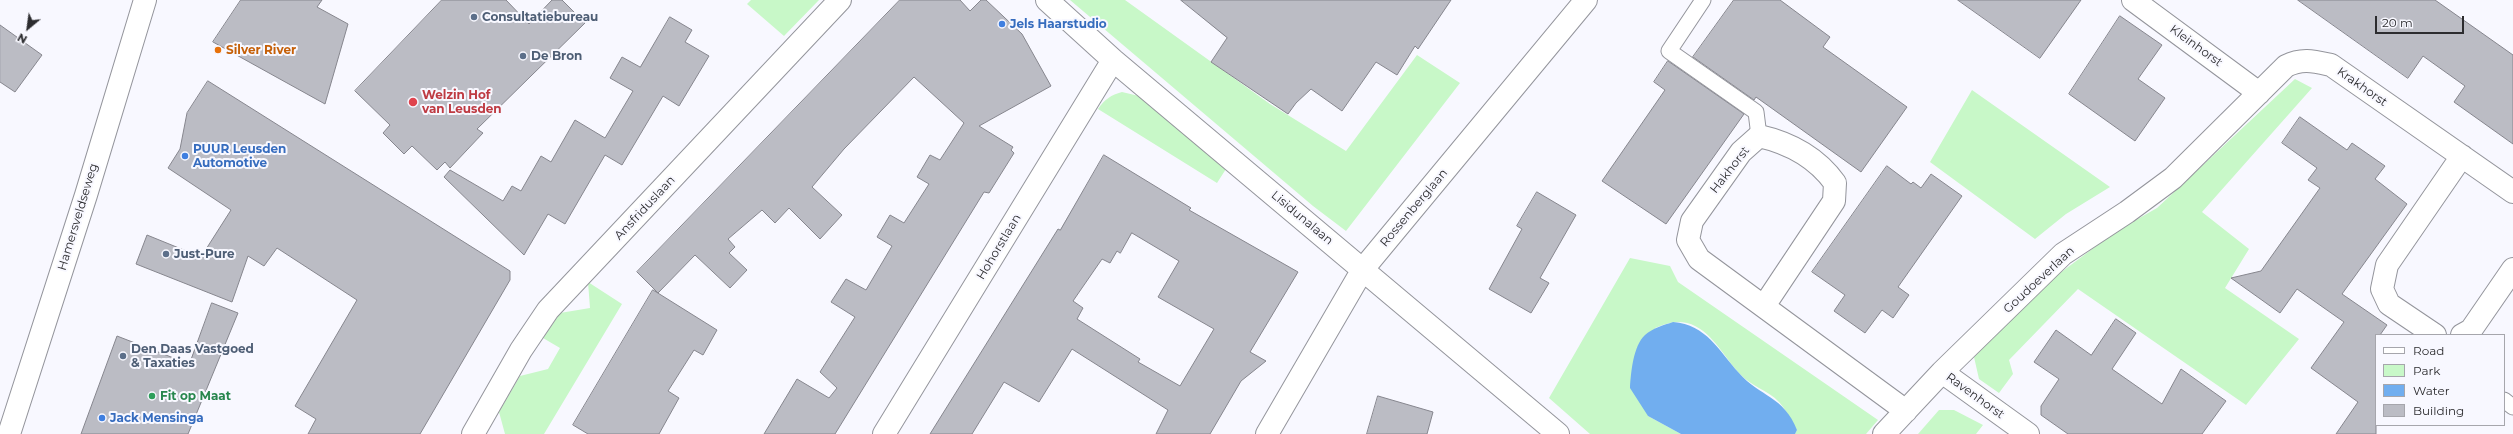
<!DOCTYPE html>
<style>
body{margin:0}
#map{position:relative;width:2513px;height:434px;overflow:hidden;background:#f8f8ff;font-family:Montserrat,sans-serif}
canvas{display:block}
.legend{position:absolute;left:2375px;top:334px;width:130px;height:92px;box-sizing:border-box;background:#f8f8ff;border:1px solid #a6a6ac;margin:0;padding:5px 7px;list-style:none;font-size:12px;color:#2c2c2f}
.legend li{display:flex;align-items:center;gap:8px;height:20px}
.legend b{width:20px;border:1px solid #a6a6ac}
.north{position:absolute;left:8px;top:8px;width:40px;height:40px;-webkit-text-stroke:3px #f8f8ff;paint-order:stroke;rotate:209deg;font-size:11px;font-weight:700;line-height:16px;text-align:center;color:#2c2c2f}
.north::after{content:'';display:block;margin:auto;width:14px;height:18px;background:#2c2c2f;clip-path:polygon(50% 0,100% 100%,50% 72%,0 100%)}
.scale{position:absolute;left:2375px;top:16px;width:89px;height:18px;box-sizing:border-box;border:2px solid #2c2c2f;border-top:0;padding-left:5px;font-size:12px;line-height:14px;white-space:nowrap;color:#2c2c2f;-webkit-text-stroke:3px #f8f8ff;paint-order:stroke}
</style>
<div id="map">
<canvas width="2513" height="434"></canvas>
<ul class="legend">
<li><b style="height:5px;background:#fff"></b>Road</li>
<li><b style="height:11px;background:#c8f8c8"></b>Park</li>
<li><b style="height:11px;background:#71aeef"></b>Water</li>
<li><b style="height:11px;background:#bbbcc4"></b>Building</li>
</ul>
<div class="north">N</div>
<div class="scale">20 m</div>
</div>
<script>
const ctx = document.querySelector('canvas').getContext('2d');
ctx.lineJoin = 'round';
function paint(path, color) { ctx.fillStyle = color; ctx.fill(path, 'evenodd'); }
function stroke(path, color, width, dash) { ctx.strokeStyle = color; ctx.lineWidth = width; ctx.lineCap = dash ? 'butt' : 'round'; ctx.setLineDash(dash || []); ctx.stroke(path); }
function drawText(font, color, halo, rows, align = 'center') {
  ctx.font = font + ' Montserrat,sans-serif'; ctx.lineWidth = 4; ctx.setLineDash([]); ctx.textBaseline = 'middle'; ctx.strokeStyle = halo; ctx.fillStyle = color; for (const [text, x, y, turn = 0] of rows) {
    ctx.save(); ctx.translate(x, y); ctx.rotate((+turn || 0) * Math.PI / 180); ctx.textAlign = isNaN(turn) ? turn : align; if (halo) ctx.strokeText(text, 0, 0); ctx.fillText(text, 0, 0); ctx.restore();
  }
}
paint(new Path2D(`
 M751,0h68l-35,36 -37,-32z
 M1070,0h55l145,104 76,47 71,-96 43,28 -114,148 -33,-25z
 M2295,79l17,9 -110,124 47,37 -24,39 74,51 -53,66 -168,-116 -69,71 4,14 -14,19 -20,-14 -5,-22 78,-78 63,-47 42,-24z
 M1972,90l138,97 -44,27 -31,25 -105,-77z
 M1122,92l21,5 83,72 -9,14 -119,-74c7,-10 13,-14 24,-17z
 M1630,258l40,8 8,16 200,138 -12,14h-71l2,-4c-6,-8 -11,-21 -18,-28 -11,-12 -29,-16 -40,-29 -15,-16 -28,-44 -52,-50 -12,-3 -22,1 -32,5l-7,88 33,18h-91l-41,-36z
 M588,282l34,22 -78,130h-39l-6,-22 21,-36 28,-7 12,-21 -17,-10 17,-25 30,-5z
 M1939,410h15l29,15 -7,9h-58z`), '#c8f8c8');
paint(new Path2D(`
 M1673,322c34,3 45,28 66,51 21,24 45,23 58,57l-2,4h-114l-33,-18 -18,-28c1,-15 3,-42 15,-53 8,-7 19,-10 28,-13z`), '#71aeef');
const building = new Path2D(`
 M241,0h81l-5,7 31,17 -23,80 -112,-62z
 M442,0h64l23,24 23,-24h10l23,23 -108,106 6,4 -33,35 -5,-6 -8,8 -25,-24 -8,8 -21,-21 7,-8 -35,-34z
 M900,0h60l10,11 11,-11h5l36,34 29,52 -72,40 34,21 -2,3 3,3 -25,40 -5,-1 -149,242h-71l33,-55 32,19 8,-10 -17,-16 35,-55 -24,-15 15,-23 20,11 26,-44 -15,-9 13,-22 14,8 25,-39 -12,-7 13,-22 10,5 24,-37 -50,-46 -70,72 -32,38 30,28 -22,24 -31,-31 -14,15 -13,-13 -34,29 7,8 -6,6 18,17 -17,18 -35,-33 -37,38 -21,-21z
 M1181,0h270l-33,49 -3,-3 -18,29 -21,-13 -34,49 -31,-22 -15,14 -8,11 -77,-52 16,-24z
 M1734,0h46l50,37 -7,10 84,60 -46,65 -105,-75 -2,3 -61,-43z
 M1958,0h123l-41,58z
 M2298,0h137l78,55v89l-59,-42 11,-16 -42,-30 -15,22z
 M2120,16l42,29 -24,34 27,19 -30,43 -66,-47z
 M670,17l22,13 -7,12 24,14 -30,50 -16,-10 -41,69 -17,-10 -40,69 -17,-10 -24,41 -80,-78 6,-7 53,31 9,-15 9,5 20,-35 10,6 24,-42 30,18 28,-47 -23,-13 12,-21 18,10z
 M0,25l42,30 -27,37 -15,-10z
 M1668,61l76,53 -78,110 -64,-43 63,-91 -11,-8z
 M208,81l302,190v9l-90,154h-112l8,-15 -21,-13 62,-106 -80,-52 -13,18 -16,-10 -16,46 -96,-38 11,-29 54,22 30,-47 -63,-42 12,-19 7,-36z
 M2300,117l47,33 5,-7 33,23 -10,13 32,25 -65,90 45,31 -7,10h-4v99h-40l22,-32 -47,-34 33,-46 -47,-33 -17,24 -49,-35 30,-7 59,-83 -12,-8 9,-12 -35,-25z
 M1104,155l87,53 -2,2 109,62 -48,80 16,9 -25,20 -31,53h-54l12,-24 -96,-61 -33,53 -35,-20 -32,52h-42l128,-205 2,1zM1132,233l47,28 -21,36 56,32 -34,57 -42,-24 2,-3 -63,-40 6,-11 -10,-7 29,-42 8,4 7,-12 3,2z
 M1887,166l24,18 2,-2 8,6 10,-14 31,22 -64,91 11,8 -16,23 -11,-8 -17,23 -31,-22 11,-16 -33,-23z
 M1537,192l39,23 -36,63 9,5 -18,30 -42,-24 33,-60 -5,-3z
 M653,290l64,40 -14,25 -9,-5 -26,41 11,7 -20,36h-71l-15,-9z
 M212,303l26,10 -50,121h-107l36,-98 72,28z
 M2116,319l20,14 -24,36 50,35 19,-35 45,32 -24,33h-134l-27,-19v-9l18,-27 -25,-17 22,-32 35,25z
 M1378,396l55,16 -6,22h-60z`);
paint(building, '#bbbcc4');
stroke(building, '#86868e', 1);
const lane = new Path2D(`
 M1703,0l-34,51 87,61 3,24
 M2504,400l9,7`);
const street = new Path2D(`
 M1047,0l66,60 445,374
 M2133,0l126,93
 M1764,306l70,-105 1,-18c-18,-25 -45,-40 -76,-47l-18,16 -49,69 -4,19 11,19 207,152
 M2435,335l-46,-31 -7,-15 5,-24 75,-109
 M2462,335l9,-5 42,-61
 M1942,372l86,62
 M473,434l48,-84 27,-40 292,-310
 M884,434l229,-374
 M1267,434l96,-165 223,-269
 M1884,434l58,-62 121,-118 64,-42 46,-34 113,-112c16,-8 27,-5 45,-1l182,127`);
const secondary = new Path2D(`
 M9,434l77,-239 59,-195`);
stroke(lane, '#94959c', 17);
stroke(street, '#94959c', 24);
stroke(secondary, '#94959c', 24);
stroke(lane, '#fff', 15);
stroke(street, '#fff', 22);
stroke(secondary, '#fff', 22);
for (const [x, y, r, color] of [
 [474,17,4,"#5c6f8a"],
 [1002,24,4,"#3f7fe0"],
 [218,50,4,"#e8710a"],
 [523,56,4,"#5c6f8a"],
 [413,102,5,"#e0444e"],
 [185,156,4,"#3f7fe0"],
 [166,254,4,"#5c6f8a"],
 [123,356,4,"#5c6f8a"],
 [152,396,4,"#2e9e5b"],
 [102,418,4,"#3f7fe0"]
]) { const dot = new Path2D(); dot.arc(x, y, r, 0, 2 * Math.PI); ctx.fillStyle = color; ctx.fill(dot); stroke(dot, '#f8f8ff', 1.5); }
drawText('bold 12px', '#4e5e75', '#f8f8ff', [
 ["Consultatiebureau",482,17],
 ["De Bron",531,56],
 ["Just-Pure",174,254],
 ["Den Daas Vastgoed",131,349],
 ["& Taxaties",131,363]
], 'left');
drawText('bold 12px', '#366cbe', '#f8f8ff', [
 ["Jels Haarstudio",1010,24],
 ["PUUR Leusden",193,149],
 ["Automotive",193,163],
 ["Jack Mensinga",110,418]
], 'left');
drawText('12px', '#2c2c2f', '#f8f8ff', [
 ["Kleinhorst",2196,46,36],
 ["Krakhorst",2362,87,35],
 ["Hakhorst",1730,170,-52],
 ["Ansfriduslaan",645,208,-47],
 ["Rossenberglaan",1414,208,-50],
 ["Hamersveldseweg",78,217,-73],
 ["Lisidunalaan",1302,218,40],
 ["Hohorstlaan",999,247,-59],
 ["Goudoeverlaan",2039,280,-43],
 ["Ravenhorst",1975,396,36]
]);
drawText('bold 12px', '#c56008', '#f8f8ff', [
 ["Silver River",226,50]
], 'left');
drawText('bold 12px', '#be3a42', '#f8f8ff', [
 ["Welzin Hof",422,95],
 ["van Leusden",422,109]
], 'left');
drawText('bold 12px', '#27864d', '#f8f8ff', [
 ["Fit op Maat",160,396]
], 'left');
</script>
